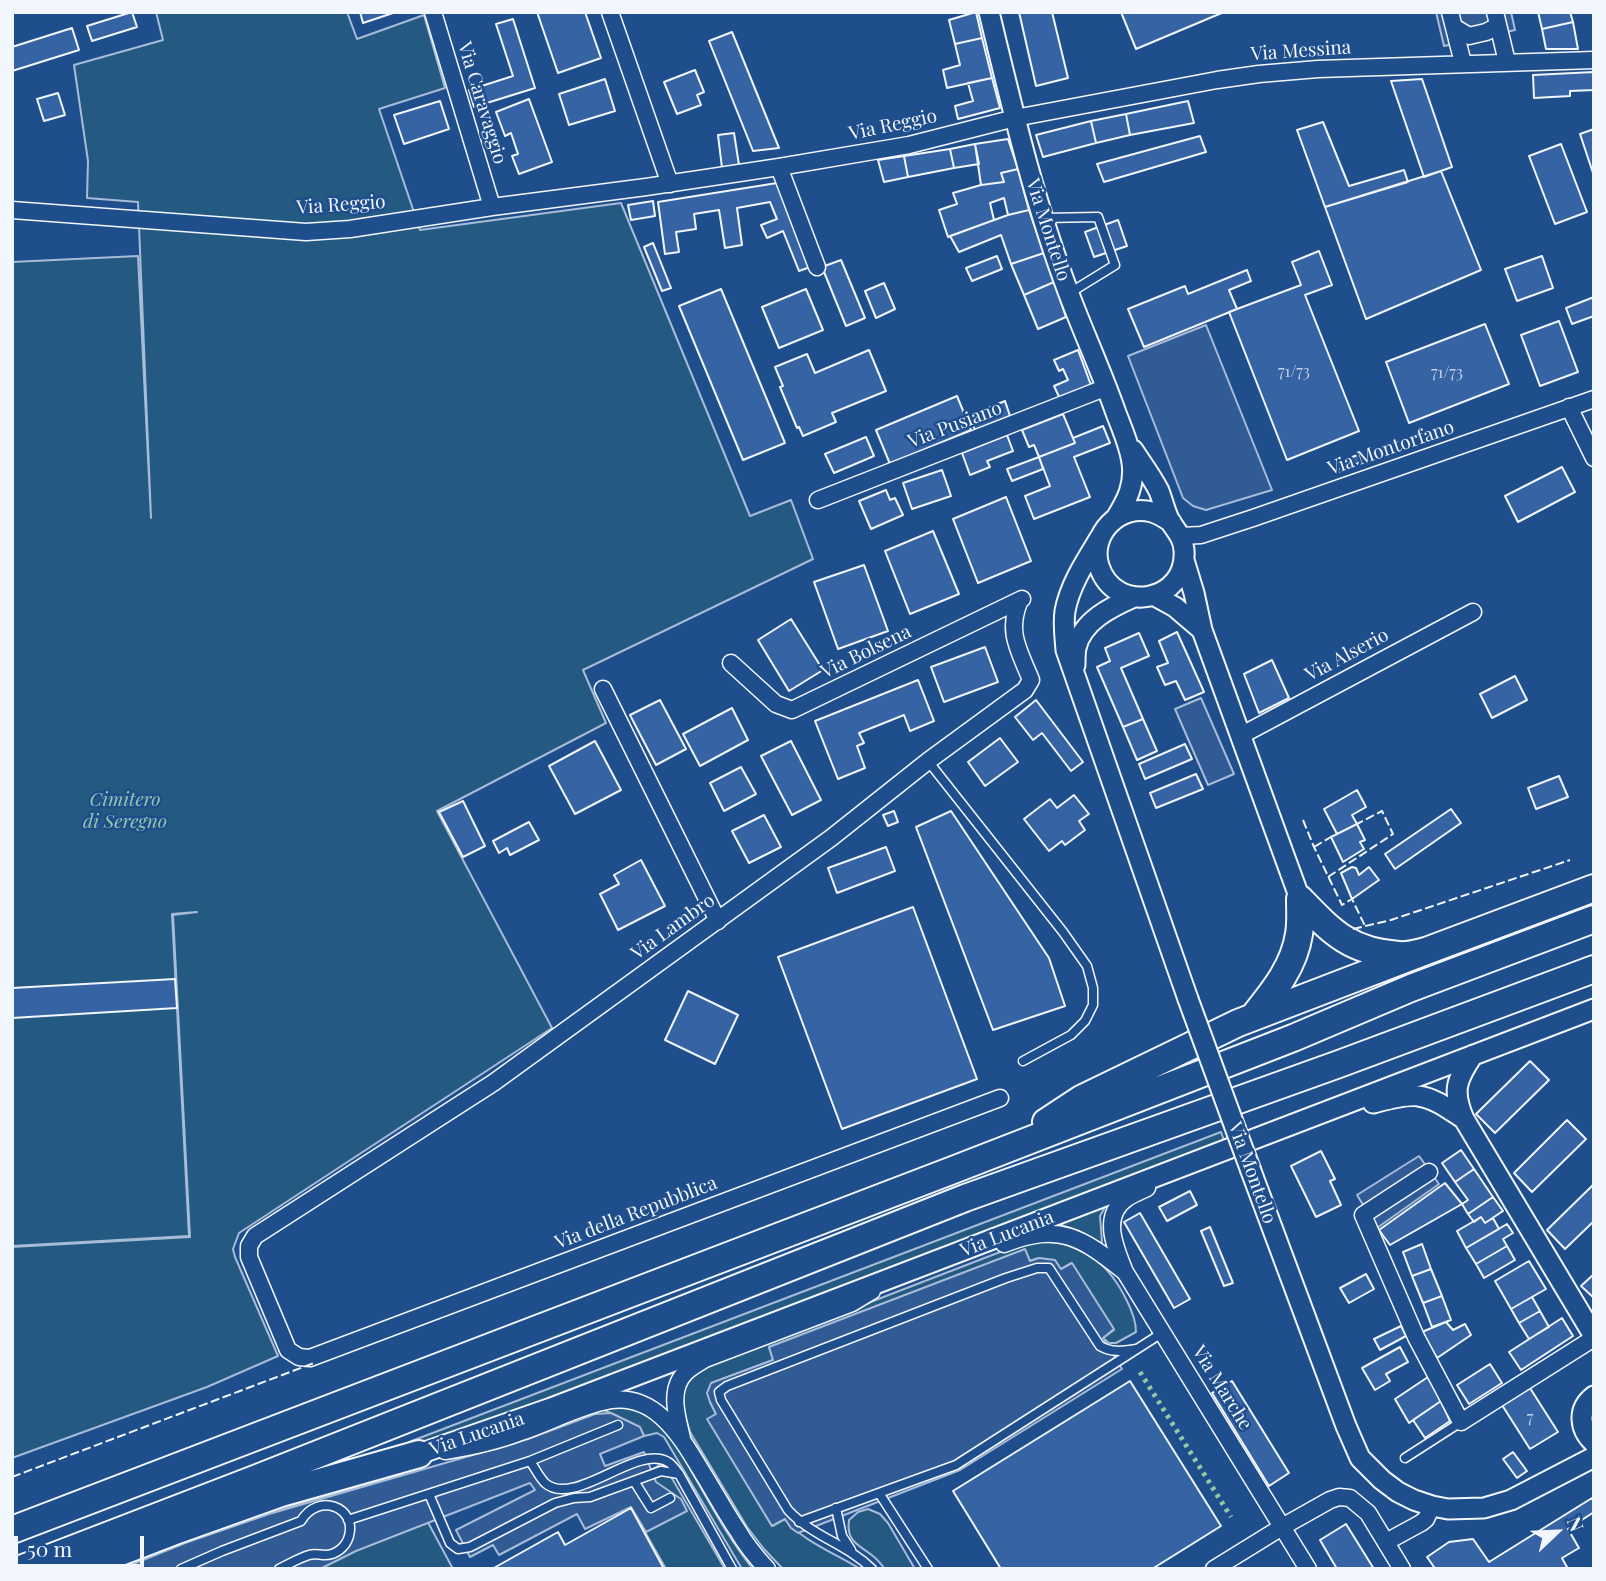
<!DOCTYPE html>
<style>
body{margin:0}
#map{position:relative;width:1606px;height:1581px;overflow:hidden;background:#1f4e8c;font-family:"Playfair Display",serif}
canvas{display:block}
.frame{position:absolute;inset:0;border:14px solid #f2f6ff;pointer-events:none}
.north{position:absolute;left:1522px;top:1497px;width:70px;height:70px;-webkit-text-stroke:5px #1f4e8c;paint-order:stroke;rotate:67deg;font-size:19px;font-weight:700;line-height:28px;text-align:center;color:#f2f6ff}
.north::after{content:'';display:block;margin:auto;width:24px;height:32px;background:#f2f6ff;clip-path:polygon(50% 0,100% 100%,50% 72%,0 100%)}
.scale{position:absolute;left:14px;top:1536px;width:130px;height:32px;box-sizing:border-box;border:4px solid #f2f6ff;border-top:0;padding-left:9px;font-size:21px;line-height:24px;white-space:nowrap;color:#f2f6ff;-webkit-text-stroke:5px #1f4e8c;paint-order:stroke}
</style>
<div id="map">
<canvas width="1606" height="1581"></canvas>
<div class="frame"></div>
<div class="north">N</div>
<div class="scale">50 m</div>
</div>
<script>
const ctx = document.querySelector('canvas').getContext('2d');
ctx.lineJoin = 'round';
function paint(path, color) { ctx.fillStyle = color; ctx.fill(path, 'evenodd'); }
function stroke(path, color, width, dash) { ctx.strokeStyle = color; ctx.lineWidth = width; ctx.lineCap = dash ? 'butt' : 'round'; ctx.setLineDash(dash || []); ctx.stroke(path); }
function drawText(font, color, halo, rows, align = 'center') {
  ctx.font = font + ' "Playfair Display",serif'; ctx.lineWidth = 5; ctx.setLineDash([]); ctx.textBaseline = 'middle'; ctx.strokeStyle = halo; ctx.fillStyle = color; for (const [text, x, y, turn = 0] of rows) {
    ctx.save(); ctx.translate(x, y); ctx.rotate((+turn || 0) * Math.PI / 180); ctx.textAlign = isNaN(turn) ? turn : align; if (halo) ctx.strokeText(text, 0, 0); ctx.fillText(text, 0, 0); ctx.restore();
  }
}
const green = new Path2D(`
 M156,12h191l10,27 67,-24 21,73 -66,21 41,121 201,-27 129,313 41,-16 22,59 -230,111 23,53 -169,88 115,217 -313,205 -6,16 2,8 43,99 -71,31 -195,71v-211l178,-10 -17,-322 24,-3 -25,2 17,322 -177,10v-984l126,-6 13,262 -13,-316 -51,-4 1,-37 -14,-96 89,-25z
 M1221,1132l4,11 -670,258 -144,47 -2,-6z
 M1101,1206l3,3 -4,7 2,26 -4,1 -19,-12 -18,-6 1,-5z
 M1049,1240c39,9 60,24 78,61 5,10 9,20 9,31l-20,11h-7l-6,-5 11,-8 -43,-67 -10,6 -22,-11 -10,3 -4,-11 -256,97 4,13 -61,23 -2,19 6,12 -8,5 64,107 13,-7c14,20 53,36 75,50h-77l-19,-20 -17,-22 -57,-95 -6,-20 -1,-15 2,-13 9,-10 16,-10 303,-117z
 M617,1406c12,0 21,2 31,9 23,15 36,43 49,66 17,30 34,61 56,88h-11l-78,-132 -7,-4 -13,3 -5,-9 -37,-18z
 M663,1463l62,106h-59l-46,-81z
 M402,1474l51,95h-333l65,-27 84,-29z
 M868,1509l12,5 8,9 27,46h-30c-4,-5 -8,-10 -12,-13 -15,-12 -27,-14 -24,-36l9,-8z`);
paint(green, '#245a82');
stroke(green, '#a8bbd7', 2);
const parking = new Path2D(`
 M1436,12h75l4,18 -71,16z
 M1206,325l66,165 -66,20 -13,-4 -10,-8 -55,-142z
 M1201,698l33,76 -26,11 -33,-76z
 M1419,1156l20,28 -62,44 -20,-33z
 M1025,1249l5,12 9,-3 16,2 6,9 11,-6 42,66 -11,9 19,31 -162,101 -162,63 -7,-5 -6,-9 -13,7 -65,-107 9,-5 -6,-12 -3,-9 4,-10 62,-23 -4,-13z
 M611,1413l29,14 4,9 -44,18 5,12 39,-14 12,30 25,17 6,12 -41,21 -15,-25 -46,22 -8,-15 -78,41 -6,-10 -23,12 -14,-27 79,-40 -5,-7 -174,68 -36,18h-199l64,-26 84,-29 259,-75 67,-25z`);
paint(parking, '#305b95');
stroke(parking, '#a8bbd7', 2);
const building = new Path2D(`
 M132,12l5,15 -45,14 -5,-15z
 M360,12h36l-33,11z
 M537,12h48l16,46 -43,15z
 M976,12l6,26 -27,6 -6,-24z
 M1019,12h33l16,66 -32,8z
 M1121,12h103l-88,37z
 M1538,12h32l3,10 -31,7z
 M513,19l22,69 -61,19 -5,-17 44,-14 -17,-52z
 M1573,22l5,27h-32l-4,-20z
 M72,28l7,22 -67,21v-24z
 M732,32l47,116 -26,3 -44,-110z
 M982,38l10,40 -45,10 -4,-18 17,-5 -5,-21z
 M695,70l9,22 -7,3 4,10 -24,9 -13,-32z
 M1594,72v18l-24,1v5l-36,2 -1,-23z
 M992,78l8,30 -42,11 -3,-13 18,-5 -5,-18z
 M605,79l10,32 -46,14 -10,-31z
 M1422,79l30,88 -28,10 -33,-96z
 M58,93l7,22 -21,6 -7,-22z
 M529,99l23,63 -33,12 -7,-18 6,-2 -7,-21 -6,3 -9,-24z
 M440,101l9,28 -45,15 -10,-29z
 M1188,101l6,22 -64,12 -4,-21z
 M1126,114l4,21 -34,8 -5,-22z
 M1091,121l5,22 -53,14 -7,-22z
 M1323,122l26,64 55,-16 4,12 -83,25 -28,-77z
 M1594,129v47l-14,-42z
 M734,133l5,32 -17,3 -4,-33z
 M1200,136l6,16 -102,30 -7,-18z
 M1008,139l10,30 -17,4 3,9 -23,3 -6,-41z
 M975,144l4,20 -25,4 -4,-19z
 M1561,144l26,68 -32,12 -26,-68z
 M950,149l4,19 -46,9 -4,-21z
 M904,156l4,21 -24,5 -6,-22z
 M1018,169l11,41 -21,5 -4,-17 -14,5 4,17 -46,17 -9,-27 18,-6 -4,-11 28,-8 23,-3 -3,-9z
 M1441,171l40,99 -115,49 -41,-112z
 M777,183l36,83 -14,5 -16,-40 -16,7 -6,-13 16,-6 -7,-17 -33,6 5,37 -17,3 -6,-38 -25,4 2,15 -20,3 3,20 -14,2 -7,-52z
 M653,201l2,15 -24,4 -3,-15z
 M1029,210l15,43 -33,11 -10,-29 -42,17 -9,-16 58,-21z
 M1118,220l9,26 -33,11 -9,-25z
 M653,243l18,45 -9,3 -18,-44z
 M1319,251l13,34 -27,10 54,136 -72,29 -58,-148 72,-27 -9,-23z
 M1044,253l10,29 -30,13 -13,-31z
 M997,256l5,13 -30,12 -6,-13z
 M1542,256l11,32 -36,13 -12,-32z
 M841,260l24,58 -19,8 -24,-59z
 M1247,270l4,11 -22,9 8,19 -93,38 -16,-38 57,-23 3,8z
 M1054,282l12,35 -28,12 -14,-34z
 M884,283l11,26 -19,9 -11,-27z
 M721,289l64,154 -42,17 -64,-154z
 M806,289l17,41 -44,18 -17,-41z
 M1594,297v19l-22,8 -6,-16z
 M1559,321l19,51 -38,14 -19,-51z
 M1485,324l24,60 -100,39 -23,-61z
 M869,350l17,41 -54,22 4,9 -33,14 -4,-9 -2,1 -17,-41 3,-1 -8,-19 32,-13 8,19z
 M1078,350l14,38 -31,13 -7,-15 14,-6 -5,-11 -4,2 -5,-11z
 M957,396l14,34 -81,34 -14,-34z
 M1005,401l5,15 -35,14 -6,-14z
 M1063,414l12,29 -36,14 -5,-12 -5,2 -7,-17z
 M1103,426l7,17 -36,14 16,40 -56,22 -9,-23 25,-10 -11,-29 36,-14 -2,-5z
 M1007,435l6,16 -26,10 3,6 -20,8 -8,-22z
 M866,437l8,19 -40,17 -9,-19z
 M1357,455l4,7 -21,10 -3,-8z
 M1039,457l4,12 -31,12 -5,-12z
 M1562,467l13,25 -57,30 -13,-26z
 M942,470l9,26 -39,13 -9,-26z
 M886,490l4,10 5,-2 8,17 -32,14 -12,-28z
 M1006,497l25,64 -53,22 -25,-64z
 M933,531l26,63 -49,20 -25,-63z
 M864,565l24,66 -50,18 -24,-67z
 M791,619l32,51 -34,21 -31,-51z
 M1177,632l27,60 -19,8 -9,-19 -11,4 -8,-18 11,-4 -9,-22z
 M1139,633l10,23 -28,12 22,51 -20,8 -26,-60 13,-6 -5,-13z
 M985,647l13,35 -54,20 -13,-35z
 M1272,660l17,38 -30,15 -15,-39z
 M1515,676l12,24 -35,18 -12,-24z
 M918,680l16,41 -24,10 -6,-16 -45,18 5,10 -7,3 8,22 -27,11 -23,-58z
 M660,700l26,49 -30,16 -26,-50z
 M1036,700l47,62 -12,9 -29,-38 -9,7 -18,-23z
 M732,708l16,32 -48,26 -17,-32z
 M1143,719l14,32 -20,9 -14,-33z
 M1000,738l18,24 -33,24 -17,-24z
 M595,741l26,49 -46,24 -26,-48z
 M791,741l30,59 -29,15 -31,-59z
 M1185,744l7,15 -47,20 -6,-15z
 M741,767l15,27 -32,17 -14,-28z
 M1196,774l7,15 -47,19 -6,-15z
 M1559,776l9,21 -32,12 -8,-21z
 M1357,790l9,17 -14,8 5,9 -20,10 -13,-25z
 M1074,795l15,19 -10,7 6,9 -20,15 -3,-4 -13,10 -25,-32 26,-20 7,9z
 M463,801l22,45 -22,11 -24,-45z
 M1451,809l10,14 -66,46 -10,-15z
 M894,811l4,11 -10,4 -5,-11z
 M951,811l98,147 16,48 -72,24 -77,-203z
 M764,815l17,32 -32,16 -17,-32z
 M529,822l10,18 -29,15 -3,-7 -8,5 -6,-12z
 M1357,824l8,16 -5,2 4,7 -21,13 -12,-25z
 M886,847l9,24 -58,22 -9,-25z
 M641,860l24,46 -47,24 -18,-36 19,-10 -5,-9z
 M1352,867l4,1 3,7 10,-8 10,13 -27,19 -11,-26z
 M913,907l64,172 -135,50 -64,-172z
 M175,979l2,29 -165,10v-30z
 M688,991l50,24 -23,49 -50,-24z
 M1530,1061l19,19 -54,53 -19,-19z
 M1567,1120l19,19 -54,53 -18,-19z
 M1461,1150l13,19 -19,13 -13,-19z
 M1321,1151l14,28 -5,2 11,24 -25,12 -25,-51z
 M1474,1169l19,28 -25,17 -6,-10 6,-4 -13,-18z
 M1445,1183l17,21 -72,41 -11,-15z
 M1594,1184v37l-29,28 -18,-19z
 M1190,1191l7,14 -30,16 -8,-14z
 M1493,1197l10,14 -18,12 -4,-6 -7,5 -6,-8z
 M1140,1213l50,86 -16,9 -50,-86z
 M1481,1217l4,6 8,-5 6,11 -33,19 -9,-17z
 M1507,1224l6,9 -10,6 4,7 -31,18 -10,-16z
 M1210,1227l23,56 -9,3 -23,-55z
 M1422,1244l9,25 -19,7 -9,-24z
 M1507,1246l8,14 -31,18 -8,-14z
 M1529,1261l17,28 -35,20 -16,-28z
 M1431,1269l11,27 -19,7 -11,-27z
 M1366,1274l8,15 -25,14 -9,-15z
 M1594,1274v24l-13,-12z
 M1442,1296l9,24 -19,7 -9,-24z
 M1532,1297l8,14 -21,12 -8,-14z
 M1540,1311l9,16 -20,12 -10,-16z
 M1562,1318l11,18 -52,34 -12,-18z
 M1446,1322l7,8 12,-6 6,11 -34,23 -15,-26z
 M1401,1326l5,10 -26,14 -6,-11z
 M1400,1347l8,15 -22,12 4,7 -15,9 -13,-22z
 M1490,1364l12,19 -33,21 -12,-19z
 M1428,1377l13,24 -32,22 -14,-24z
 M1130,1381l91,145 -69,43h-151l-48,-78z
 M1232,1381l57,92 -20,13 -57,-93z
 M1530,1388l28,44 -28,17 -28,-44z
 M1441,1401l9,20 -25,17 -12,-18z
 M1513,1452l14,19 -10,7 -14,-19z
 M1592,1498l2,3v11l-26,17 11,19 -17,10 6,11h-137l3,-2 -7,-10 22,-15 24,-3 16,23z
 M631,1508l33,61h-172l66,-37 7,13z
 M1346,1524l28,45h-37l-17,-29z`);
paint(building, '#3563a3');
stroke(building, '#f2f6ff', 2);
const service = new Path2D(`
 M1043,218l55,-1 17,48 -47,29
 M928,761l135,171 24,34 6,22v17l-8,16 -14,14 -48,26
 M1405,1458l56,-36
 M530,1461c5,7 9,16 15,22 29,26 92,-40 123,-21 4,2 8,8 11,12l53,95
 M634,1481l17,27 19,-10
 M879,1493l49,76
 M429,1494l21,49 8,6 12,-2 85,-44 19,-5 16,-1 71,-26 18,3
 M836,1508l6,28 9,14
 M348,1520l182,-59 88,-36
 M799,1522l157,-57 206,-132
 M181,1569l41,-18 79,-30c17,-29 56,-14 48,15 -3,11 -13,19 -24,19 -6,0 -10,-2 -16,0 -10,3 -20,9 -30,14
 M872,1569c-25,-25 -59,-32 -84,-59l-67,-110 -2,-8 8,-6 279,-108 31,-10h12l51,78c12,7 23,5 36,3`);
const minor = new Path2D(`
 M433,12l59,195
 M610,12l60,172
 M1450,12l13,51
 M1495,12l12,50
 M1454,27l15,9 17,-4 12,-6
 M779,167l38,100
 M12,210l294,22 44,-3 142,-22 154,-20 133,-20 130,-22 106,-27 202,-38 42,-6 59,-5 276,-9
 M1569,407l25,51
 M818,500l289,-113
 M1181,536l20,-1 52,-17 341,-119
 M731,663l45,41 16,6 230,-111
 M603,689l115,232
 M1240,736l233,-124
 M1000,1098l-690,260 -11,-1 -11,-7 -39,-93v-11l6,-10 238,-153 338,-245 97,-77 97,-71 6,-10c-12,-30 -25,-48 -11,-80
 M1429,1172l-66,43 53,122 45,85 133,-84
 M1147,1188c-6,3 -14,6 -20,10 -27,18 -11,51 -2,74l183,297
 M1004,1244c56,-22 77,-7 121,28
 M682,1438c-5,-21 -14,-49 4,-66 5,-5 13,-9 19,-13l147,-56 20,-12
 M445,1451c25,-4 49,-9 73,-18 28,-9 55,-24 84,-31 51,-14 78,33 100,70 12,19 23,40 36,59 8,14 18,26 29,38
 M1386,1542l35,-19 5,-4 6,-13
 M1214,1569l68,-42 48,-27 9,-3 11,1 18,15 34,56`);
const tertiary = new Path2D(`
 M989,12c23,95 45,190 80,282 15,40 33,79 47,119 6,16 14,33 16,50 3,22 -5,37 -16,55
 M1133,450c9,14 19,27 26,41 4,10 6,21 11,30 6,10 13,16 14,29 4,52 -69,66 -85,16 -10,-32 21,-63 53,-54 7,2 13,6 19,10
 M1101,536c-14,23 -31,48 -36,75 -2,13 0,26 1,39l122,349
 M1184,560l10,33 8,37 98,269
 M1155,596l20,11 27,23
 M1075,665c0,-6 0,-12 1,-17 6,-27 35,-41 58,-51
 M1473,1055c-17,25 -21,36 -9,64l130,217
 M1373,1103c12,-3 33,-9 45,-7 17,2 32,14 46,23
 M1251,1171l95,255 14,32 22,22 16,12 16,8 18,6 16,3 36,-1 27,-8 83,-43
 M1594,1396c-17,13 -15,33 0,47
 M419,1454l132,-46 1043,-399`);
const trunk = new Path2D(`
 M1300,899c32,33 50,53 99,56 9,1 18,-2 27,-4l168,-63
 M1253,1017c20,-25 41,-50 46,-83 2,-11 1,-24 1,-35
 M1046,1122l35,-23 157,-76 188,-72
 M12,1530l941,-360 340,-132 118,-50 183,-69
 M21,1569l234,-90 710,-281 374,-134 255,-95
 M76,1569l96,-37 109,-39 138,-39`);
stroke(service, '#f2f6ff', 11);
stroke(minor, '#f2f6ff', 19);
stroke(tertiary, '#f2f6ff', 23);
stroke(trunk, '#f2f6ff', 30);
stroke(service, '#1f4e8c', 8);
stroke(minor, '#1f4e8c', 16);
stroke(tertiary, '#1f4e8c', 19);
stroke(trunk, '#1f4e8c', 26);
const tertiaryBridge = new Path2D(`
 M1188,999l63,172`);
stroke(tertiaryBridge, '#f2f6ff', 23, []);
stroke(tertiaryBridge, '#1f4e8c', 19);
stroke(new Path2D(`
 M1140,1372l91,145`), '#97c8a6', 5, [3.5, 5]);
stroke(new Path2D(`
 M1303,820l11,27 28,58 10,-6 13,27
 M1314,847l17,-10
 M1328,877l65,-43 -11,-23 -25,13
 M1353,929l38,-9 179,-60
 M12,1477l302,-114`), '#f2f6ff', 2, [9, 3.5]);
drawText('16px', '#c3d1e8', null, [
 ["71/73",1294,372],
 ["71/73",1447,373],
 ["7",1530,1418]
]);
drawText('19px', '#f2f6ff', '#1f4e8c', [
 ["Via Messina",1301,51,-4],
 ["Via Caravaggio",482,103,73],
 ["Via Reggio",893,125,-12],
 ["Via Reggio",341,205,-4],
 ["Via Montello",1048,230,72],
 ["Via Pusiano",955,425,-21],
 ["Via Montorfano",1391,448,-19],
 ["Via Bolsena",866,652,-26],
 ["Via Alserio",1347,655,-28],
 ["Via Lambro",673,927,-36],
 ["Via Montello",1252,1173,70],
 ["Via della Repubblica",636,1213,-21],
 ["Via Lucania",1007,1234,-21],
 ["Via Marche",1222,1388,58],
 ["Via Lucania",477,1434,-19]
]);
drawText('italic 19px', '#97c8a6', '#1f4e8c', [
 ["Cimitero",125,800],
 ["di Seregno",125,822]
]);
</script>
